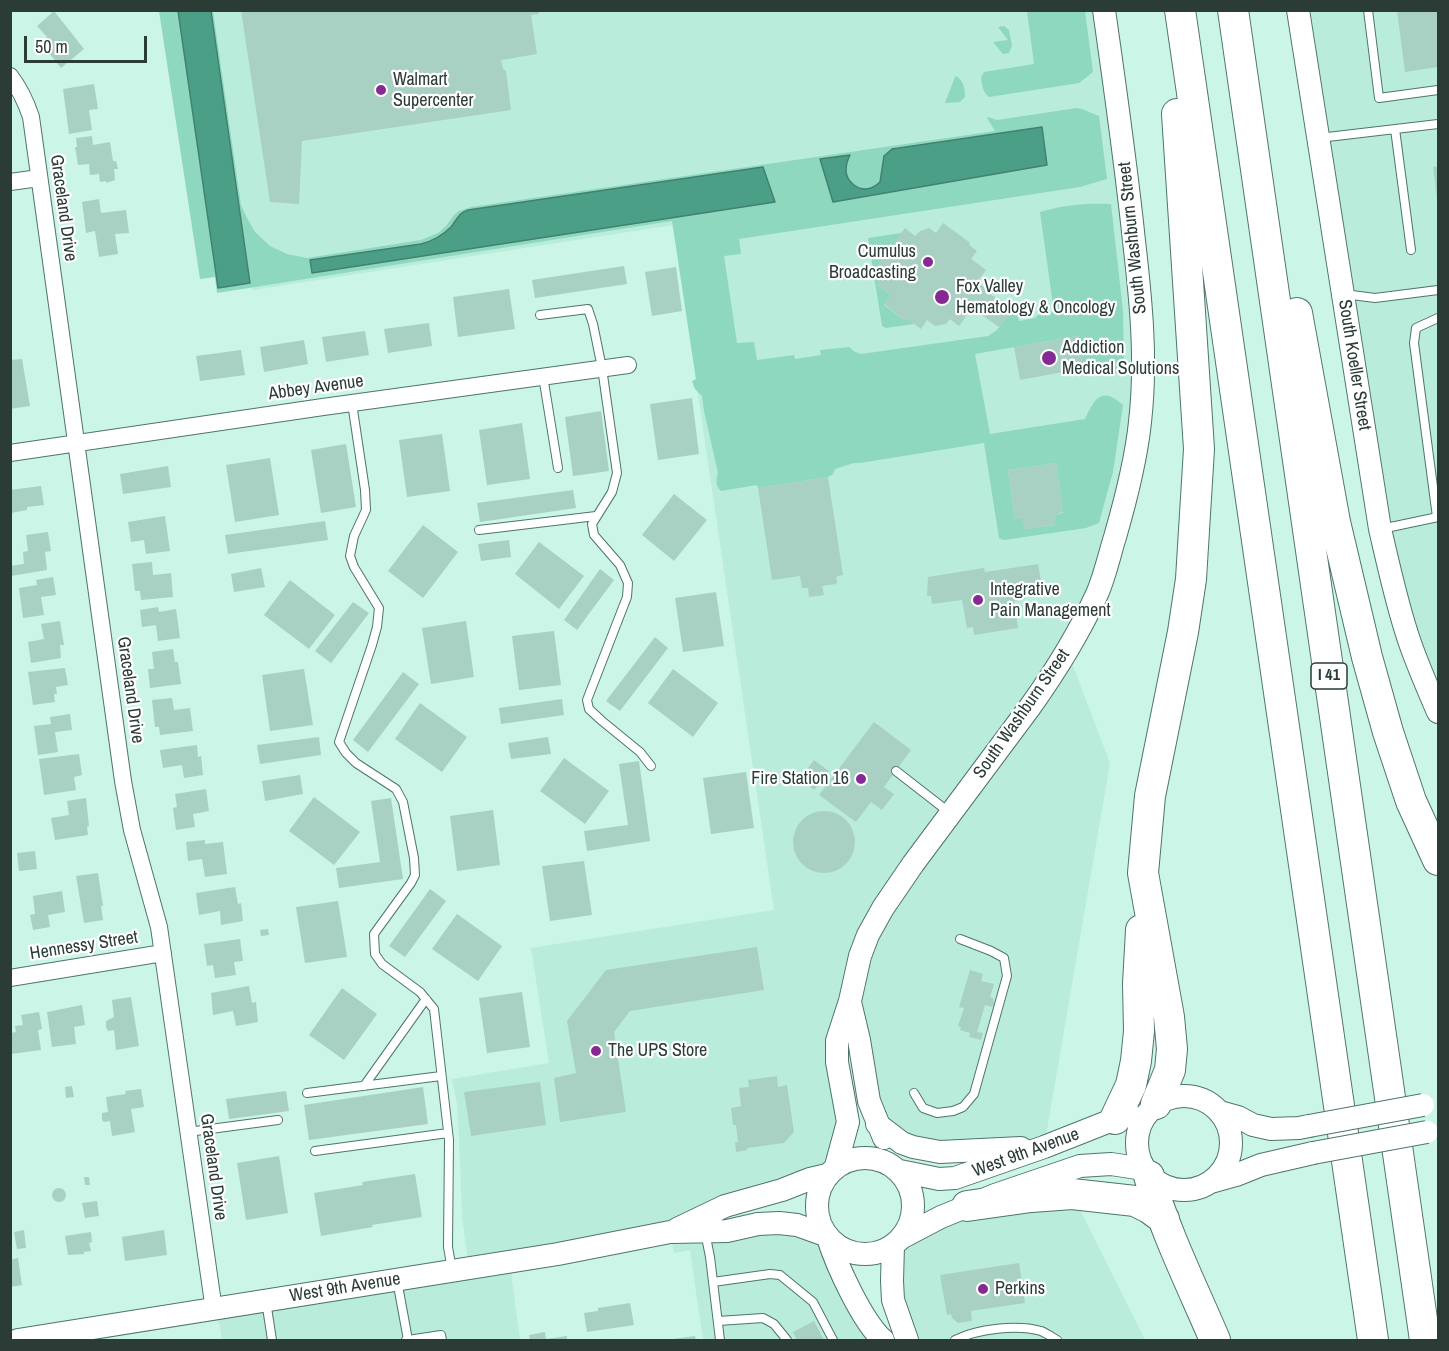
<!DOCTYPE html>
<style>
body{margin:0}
#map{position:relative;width:1449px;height:1351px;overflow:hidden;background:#cbf5e6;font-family:"Archivo Narrow",sans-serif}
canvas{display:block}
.frame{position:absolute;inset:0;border:12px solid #2b3b36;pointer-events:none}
.scale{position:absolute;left:24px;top:36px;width:123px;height:27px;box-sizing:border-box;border:3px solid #2b3b36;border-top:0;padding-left:8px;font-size:18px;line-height:21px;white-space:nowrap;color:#2b3b36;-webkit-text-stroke:4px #fff;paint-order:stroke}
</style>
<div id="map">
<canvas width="1449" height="1351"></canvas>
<div class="frame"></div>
<div class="scale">50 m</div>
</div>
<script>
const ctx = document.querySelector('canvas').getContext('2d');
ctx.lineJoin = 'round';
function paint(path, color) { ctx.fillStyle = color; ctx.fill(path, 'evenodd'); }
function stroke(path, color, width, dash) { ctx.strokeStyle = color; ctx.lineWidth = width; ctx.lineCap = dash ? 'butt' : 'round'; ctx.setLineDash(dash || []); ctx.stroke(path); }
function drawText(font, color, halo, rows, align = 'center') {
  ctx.font = font + ' "Archivo Narrow",sans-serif'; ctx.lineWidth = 4.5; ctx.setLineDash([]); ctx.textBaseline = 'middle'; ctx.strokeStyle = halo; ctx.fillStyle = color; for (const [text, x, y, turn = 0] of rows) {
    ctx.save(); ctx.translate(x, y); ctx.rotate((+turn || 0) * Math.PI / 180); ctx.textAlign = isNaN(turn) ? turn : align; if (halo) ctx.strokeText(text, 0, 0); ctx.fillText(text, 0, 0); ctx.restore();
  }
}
paint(new Path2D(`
 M211,11h893l24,178 7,272 -68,189 43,113 -66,384 -84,5 -83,-28 -27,-122 -13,60 -1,104 -164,65 153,4 58,105h-180l-13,-90 -16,3 -4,-21 -159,29 1,19 8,60h-298l-2,-14 -6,-16 255,-42 -7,-51 -3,-81 -2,-32 -5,-25 97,-16 -18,-115 243,-38 -101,-685 -420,65 -3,-7z
 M1298,11h140v701l-29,-71z
 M1072,1194l73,146h-238l-14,-40 8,-62 23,-12z`), '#b9ecda');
paint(new Path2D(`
 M159,11h19l40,277 32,-5 -39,-272h2l28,194 6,13 8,14 15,14 17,8 20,4 114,-18 17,-7 8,-7 8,-11 5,-4 12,-4 524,-76 -8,-13 1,-1 9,3 80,-12 5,1 17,7 8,63 -27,8 -341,52 2,15 -17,2 13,87 17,-1 3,18 37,-5 1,4 26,-4 -1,-5 29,-3 6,5 6,2 127,-18 9,-6 15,-20 -4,-3 3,-3 6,3 2,14 16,-3 4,-4 15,-2 -14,-100c23,-7 47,-9 71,-8l12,107 1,60c-12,6 -25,3 -38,1l-3,-3 -6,-33 -102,18 15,80 95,-15c9,-19 16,-34 38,-14l-10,67 -14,51 -13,5 -82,12 -5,-2 -15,-95 -124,20h-6l-19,6 -2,5 -5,3 -70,11 -1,-3 -36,6c-6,-6 -5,-11 -3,-18l-14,-62 -2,-15 -7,-7 -3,-8 4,-2 -24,-158 -455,72 -2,-16 -15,2zM1041,127l5,38 -213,37 16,-47c-1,4 -3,10 -3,15 0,12 13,22 25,18 2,-1 7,-4 9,-5l3,-20 9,-14zM628,187l147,15 -464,71 -1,-13 111,-16c12,-3 21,-8 30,-17 6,-7 8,-14 17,-17zM1056,463l7,50 -9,2 1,10 -30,4 -2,-11 -8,1 -7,-49z
 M1027,11h58l8,61 -14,11 -90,14c-7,-5 -7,-13 -8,-20l3,-5 50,-8z
 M1004,26l5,4 3,16 -3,7 -6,1 -10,-12 15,-2 -10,-13z
 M956,76c8,5 9,13 9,21l-5,5 -15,1 10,-26z
 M901,233l-15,41 -9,11 14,10 -7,10 20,15 3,-1 7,5 -28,4 -4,-2 -14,-88z`), '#8fd8c0');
const water = new Path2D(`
 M178,11h33l39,272 -32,5z
 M1042,127l5,38 -214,37 -13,-43 30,-4c-2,4 -4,10 -4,15 0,12 13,22 25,18 3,-1 7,-4 9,-6l4,-26 8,-7z
 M763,167l12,35 -463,71 -2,-13 111,-16c12,-3 21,-8 30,-17 6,-7 7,-14 17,-17z`);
paint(water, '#4c9f87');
stroke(water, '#42816f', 1.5);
paint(new Path2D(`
 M241,10h298v4l-8,1 6,39 -36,6 2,9 3,2 5,39 -209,31 -3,63 -29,-2z
 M1397,10h41v57l-33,5z
 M54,11l30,38 -23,19 -20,-25 6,-6 -10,-11z
 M94,84l4,25 -9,1 3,20 -23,4 -6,-45z
 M92,136l1,9 17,-3 3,19h3l2,8h-4l1,11 -9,3v-2l-6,1 -1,-8 -9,1 -1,-11 -11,1 -3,-18h2l-1,-9z
 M1438,166v32h-1l-4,-31z
 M99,199l2,14 25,-3 3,23 -14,1 3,20 -19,3 -4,-26 -9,2 -4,-31z
 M943,223l26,19 1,4 7,5 -6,8 15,11 -9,12 9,7v2l26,19 -13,17 -27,-19 -13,18 -9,-7 -4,5 -11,2 -8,-6 -6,9 -14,-10 -3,1 -20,-16 7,-9 -14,-10 9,-11 -10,-7 29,-39 10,8 5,-5 9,-3 7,5z
 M624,266l3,18 -92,14 -3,-18z
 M676,267l6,44 -30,5 -7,-44z
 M509,289l6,40 -57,8 -5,-40z
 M429,323l3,23 -44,7 -4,-24z
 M365,331l4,24 -43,7 -4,-25z
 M1078,336h1l6,32 -65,12 -6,-33z
 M304,340l4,24 -44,8 -4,-25z
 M241,350l4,25 -45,6 -4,-25z
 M22,359l8,47 -20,3v-49z
 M692,398l7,56 -41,6 -8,-56z
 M601,411l8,60 -36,5 -8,-59z
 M522,423l8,56 -43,6 -8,-55z
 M442,434l8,57 -43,6 -8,-57z
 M346,444l10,63 -35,6 -10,-63z
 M270,458l9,57 -44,7 -9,-57z
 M1056,463l7,49 -9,3 1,10 -30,4 -2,-10h-8l-7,-49z
 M168,466l3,21 -48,7 -3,-20z
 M828,477l15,98 -7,2 1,5 -1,2 -14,2 2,9 -15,2 -1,-9h-6l-2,-12 -28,4 -14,-92z
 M41,486l3,19 -17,2v3l-16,3 -1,-23z
 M573,490l3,18 -96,14 -3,-19z
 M674,494l33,26 -33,41 -32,-26z
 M165,516l5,35 -24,3 -2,-14 -13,2 -3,-20z
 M325,521l3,19 -100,14 -3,-19z
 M423,525l35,27 -35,46 -35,-27z
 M48,532l3,19 -6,1 2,18 -36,6 -1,-10 14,-2 -1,-12 5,-1 -2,-16z
 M509,540l2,17 -30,4 -3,-17z
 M539,542l45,34 -25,33 -44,-35z
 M152,562l1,13 18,-2 2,24 -32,3 -1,-9h-5l-3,-27z
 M1038,564l4,23 -19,3 2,9 -11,2 4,27 -44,7 -1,-8 -6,1 -5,-28 -30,4 -1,-8h-4l1,-19 56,-9 1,4z
 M261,568l4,19 -31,5 -3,-18z
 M600,569l14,11 -37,50 -13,-10z
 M53,577l3,18 -15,2 3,18 -21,3 -4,-30 18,-3 -1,-5z
 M290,580l45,35 -26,34 -45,-34z
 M716,592l8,54 -41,6 -8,-54z
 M353,602l16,11 -38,50 -16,-12z
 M158,607l1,5 17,-3 4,29 -22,3 -2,-16 -14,2 -2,-17z
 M60,621l4,24h-4l1,13 -30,5 -3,-21 16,-3 -3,-15z
 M466,621l8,56 -43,7 -9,-56z
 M554,631l7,54 -42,5 -7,-54z
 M655,637l13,11 -48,63 -14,-10z
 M173,649l2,13h3l3,22 -31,4 -2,-19h6l-2,-17z
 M65,668l3,17 -12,2 1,7h-3l1,8 -22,3 -5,-33z
 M304,669l9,56 -43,6 -8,-56z
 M673,669l45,34 -25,34 -45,-34z
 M403,672l16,12 -51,68 -15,-12z
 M172,698l2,12 16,-2 3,23 -33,4 -1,-8h-4l-3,-27z
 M562,699l2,16 -63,9 -2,-16z
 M420,703l47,34 -25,35 -47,-33z
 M70,714l2,16 -17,2 3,20 -20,3 -4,-29 17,-2 -1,-7z
 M874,722l37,28 -27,37 10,7 -12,16 -11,-8 -15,20 -37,-27z
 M319,737l2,18 -61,9 -3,-19z
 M548,737l3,17 -40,5 -3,-16z
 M197,745l1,12 3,-1 2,19 -19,3 -2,-13 -19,3 -3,-18z
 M79,754l3,21 -8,2 2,13 -32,5 -5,-36z
 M564,758l45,33 -24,33 -45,-33z
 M814,760l15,11 -15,19 -14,-11z
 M639,761l11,80 -63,10 -3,-20 44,-6 -9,-61z
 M746,772l8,56 -43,6 -8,-56z
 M300,775l3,19 -38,7 -3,-20z
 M206,789l3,22 -16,3 2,13 -19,3 -3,-22 4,-1 -2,-13z
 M314,797l46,35 -26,33 -45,-34z
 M86,798l3,28 -2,1 1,8 -33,5 -4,-22 18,-3 -2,-14z
 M391,798l12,81 -64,9 -3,-20 44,-6 -9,-61z
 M493,810l7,55 -43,6 -7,-55z
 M793 842a31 31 0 1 1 62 0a31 31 0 1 1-62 0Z
 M205,840v4l18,-2 4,32 -22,3 -3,-18 -14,2 -2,-19z
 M35,851l2,18 -18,2 -2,-18z
 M584,861l8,54 -42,6 -8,-55z
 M98,873l5,33h-2l2,14 -19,3 -8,-47z
 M235,887l3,17 3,-1 2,18 -22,4 -1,-14 -21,4 -3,-22z
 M430,889l16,12 -41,56 -16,-11z
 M62,891l3,21 -17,3 2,12 -17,3 -3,-15 5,-1 -2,-18z
 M338,901l9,56 -42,6 -9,-56z
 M457,914l45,32 -24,35 -46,-32z
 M268,929l1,6 -8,1 -1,-6z
 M240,939l3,22 -9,1 2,13 -21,3 -2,-13 -6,1 -3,-22z
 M757,947l7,43 -134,21 -16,21 12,80 -66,10 -6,-44 22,-5 -9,-52 39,-51z
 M970,970l13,4 -2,7 13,3 -4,13 3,1 1,6 -2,3 -7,-2 -8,27 6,1 -2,7 -12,-3 1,-4 -10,-3 1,-3 -3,-1 6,-18 -5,-1z
 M249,986l3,17 4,-1 2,20 -22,4 -3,-15 -20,4 -2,-22z
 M342,988l35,26 -33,46 -35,-25z
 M522,992l8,55 -43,6 -8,-55z
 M131,997l8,49 -23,4 -2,-20 -6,1 -2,-4v-6l8,-4 -2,-17z
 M82,1005l3,20 -11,2 2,17 -24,3 -5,-35z
 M39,1012l3,17 -4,1 3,20 -30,4 -1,-21 6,-1 -1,-6 8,-1 -2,-10z
 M777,1076l1,11 9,-2 7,47 -10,11 -37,5v2l-11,2 -1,-10h3l-2,-17h-3l-2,-17 10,-2 -2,-18 10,-1 -1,-7z
 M540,1082l6,43 -75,11 -7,-44z
 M72,1086l2,11 -8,1 -1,-11z
 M423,1087l5,37 -119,16 -5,-35z
 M141,1089l3,18 -13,2 4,23 -23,4 -2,-15 -6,1 -2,-2v-7l6,-1 -2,-15 20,-3 -1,-3z
 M286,1091l3,20 -60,8 -3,-20z
 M279,1156l9,57 -42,7 -9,-57z
 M415,1174l7,43 -50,8 1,2 -52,9 -7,-43 49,-8 -1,-3z
 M84,1177h5l1,8h-5z
 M52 1195a7 7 0 1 1 14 0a7 7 0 1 1-14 0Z
 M97,1201l2,15 -14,2 -3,-15z
 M24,1230l2,18 -9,1 -3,-17z
 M164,1230l3,25 -42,6 -3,-24z
 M91,1232l1,10 -3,1 2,8 -7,1v2l-16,1 -3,-19z
 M18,1258l4,27 -12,2v-27z
 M1019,1263l6,40 -54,8 1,10 -14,2 -6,-5 -1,-4 -4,1 -7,-40z
 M630,1303l4,22 -47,7 -3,-19 14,-2v-3z
 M814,1321l10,19h-27l-4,-8z
 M545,1332l1,7 21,-3v4h-37l-1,-5z
 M695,1336l1,4h-23v-1z`), '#a8d1c3');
const lane = new Path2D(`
 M1368,10l11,88 59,-8
 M1395,129l16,121
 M1319,138l119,-14
 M1344,294l31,4 63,-8
 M540,315l48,-6 5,15 9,44 15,105 -5,19 -20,32 2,11 26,30 8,18 -1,14 -40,103 2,9 13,12 38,31 11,14
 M543,376l15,92
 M352,403l13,87 1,20 -12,26 -4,20 4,11 25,41 -2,19 -5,18 -33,97 7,11 10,10 40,26 7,13 11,56 1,17 -4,8 -37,51 1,20 7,10 38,28 14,17 15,131 -1,107 4,23
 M1437,517l-23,-174 2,-15 22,-10
 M1381,529l57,-12
 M479,530l117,-14
 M896,771l54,42
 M364,1086l62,-87
 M307,1093l134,-17
 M914,1093l9,15 14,5 16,-2 10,-4 11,-13 33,-118 -3,-18 -13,-7 -31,-12
 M188,1132l90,-12
 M315,1151l133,-18
 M705,1232l5,25 10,83
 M397,1280l11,60h-2
 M713,1282l57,-8 10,1 33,27 20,38
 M266,1301l6,39
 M718,1321l45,-3 11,6 13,16
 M408,1340l33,-5 1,5
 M955,1340c22,-11 62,-16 86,-9 5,2 11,6 16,9`);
const street = new Path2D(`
 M10,76c10,13 16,26 21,41l92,664 9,49 27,97 55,383
 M10,182l29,-4
 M10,453l313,-46 305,-42
 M10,978l153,-25`);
const secondary = new Path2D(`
 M1298,10l82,519c9,38 17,77 30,114 8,23 18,46 28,69
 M850,1002l9,38 10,61 15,37
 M1137 1143a47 47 0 1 1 94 0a47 47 0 1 1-94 0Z
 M1220,1112l18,5 15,8 18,4 28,-1 10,-2
 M877,1124l25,19 11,4 27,5 81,-4
 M817 1206a48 48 0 1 1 96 0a48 48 0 1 1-96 0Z
 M836,1166l12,-44 -11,-60v-21l13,-40 10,-45 8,-21 15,-27 30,-44 117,-157c25,-35 49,-74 67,-113 8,-18 12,-38 18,-57 11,-38 21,-76 25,-115 7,-61 1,-121 -6,-181 -8,-77 -19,-154 -30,-231
 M900,1171l39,8 16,-1 89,-31 71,-28 15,-4
 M1211,1182l25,-7 25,-10 52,-12
 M677,1229l48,-23 57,-16 28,-11 17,-4
 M828,1238c9,28 34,83 55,102
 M901,1238l40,-21 54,-22 85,-29 31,-2 33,5
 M893,1245l-1,36 1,19 14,40
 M18,1340l540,-86 112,-22 57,-1 31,-7 21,-1 18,2 28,10`);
const highway = new Path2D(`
 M1180,10l193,1330
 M1233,10l192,1330
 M1297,313l38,209 32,135 21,75 23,69 27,59
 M1156,1104l14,-34 2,-21 -3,-32 -26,-144 7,-77 33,-164 8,-53 8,-130 -22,-335
 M1115,1119l16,-34 5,-24 3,-30 -1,-47 3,-54
 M1149,1176c16,56 43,110 66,164
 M967,1206l64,-9 41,-3 63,7 14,7 15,11`);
stroke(lane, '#4f7569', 10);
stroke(street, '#4f7569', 18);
stroke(secondary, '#4f7569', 24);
stroke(highway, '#4f7569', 32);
stroke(lane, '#fff', 8);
stroke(street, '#fff', 16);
stroke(secondary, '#fff', 22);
stroke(highway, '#fff', 30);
const secondaryBridge = new Path2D(`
 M1309,1126l114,-21
 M1313,1153l114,-21`);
stroke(secondaryBridge, '#4f7569', 24, []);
stroke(secondaryBridge, '#fff', 22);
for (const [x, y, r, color] of [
 [381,90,6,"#862995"],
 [928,262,6,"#862995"],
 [942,297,8,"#862995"],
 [1049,358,8,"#862995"],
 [978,600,6,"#862995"],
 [861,779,6,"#862995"],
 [596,1051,6,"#862995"],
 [983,1289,6,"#862995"]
]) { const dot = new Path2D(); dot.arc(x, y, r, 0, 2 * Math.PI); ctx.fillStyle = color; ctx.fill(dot); stroke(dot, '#fff', 2); }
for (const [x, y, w] of [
 [1329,676,36]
]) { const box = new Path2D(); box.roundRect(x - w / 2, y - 13, w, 26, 4.5); ctx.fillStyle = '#fff'; ctx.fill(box); stroke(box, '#2b3b36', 1.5); }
drawText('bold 16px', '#2b3b36', null, [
 ["I 41",1329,676]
]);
drawText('18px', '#2b3b36', '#fff', [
 ["Walmart",393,80],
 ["Supercenter",393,101],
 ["Cumulus",916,252,"right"],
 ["Broadcasting",916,273,"right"],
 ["Fox Valley",956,287],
 ["Hematology & Oncology",956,308],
 ["Addiction",1062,348],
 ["Medical Solutions",1062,369],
 ["Integrative",990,590],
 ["Pain Management",990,611],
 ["Fire Station 16",849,779,"right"],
 ["The UPS Store",608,1051],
 ["Perkins",995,1289]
], 'left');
drawText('18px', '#2b3b36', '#fff', [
 ["Graceland Drive",63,208,82],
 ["South Washburn Street",1133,238,-96],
 ["South Koeller Street",1354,365,81],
 ["Abbey Avenue",316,388,-8],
 ["Graceland Drive",130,690,82],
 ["South Washburn Street",1022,714,-55],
 ["Hennessy Street",84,946,-9],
 ["West 9th Avenue",1026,1153,-20],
 ["Graceland Drive",213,1167,82],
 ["West 9th Avenue",345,1288,-9]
]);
</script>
